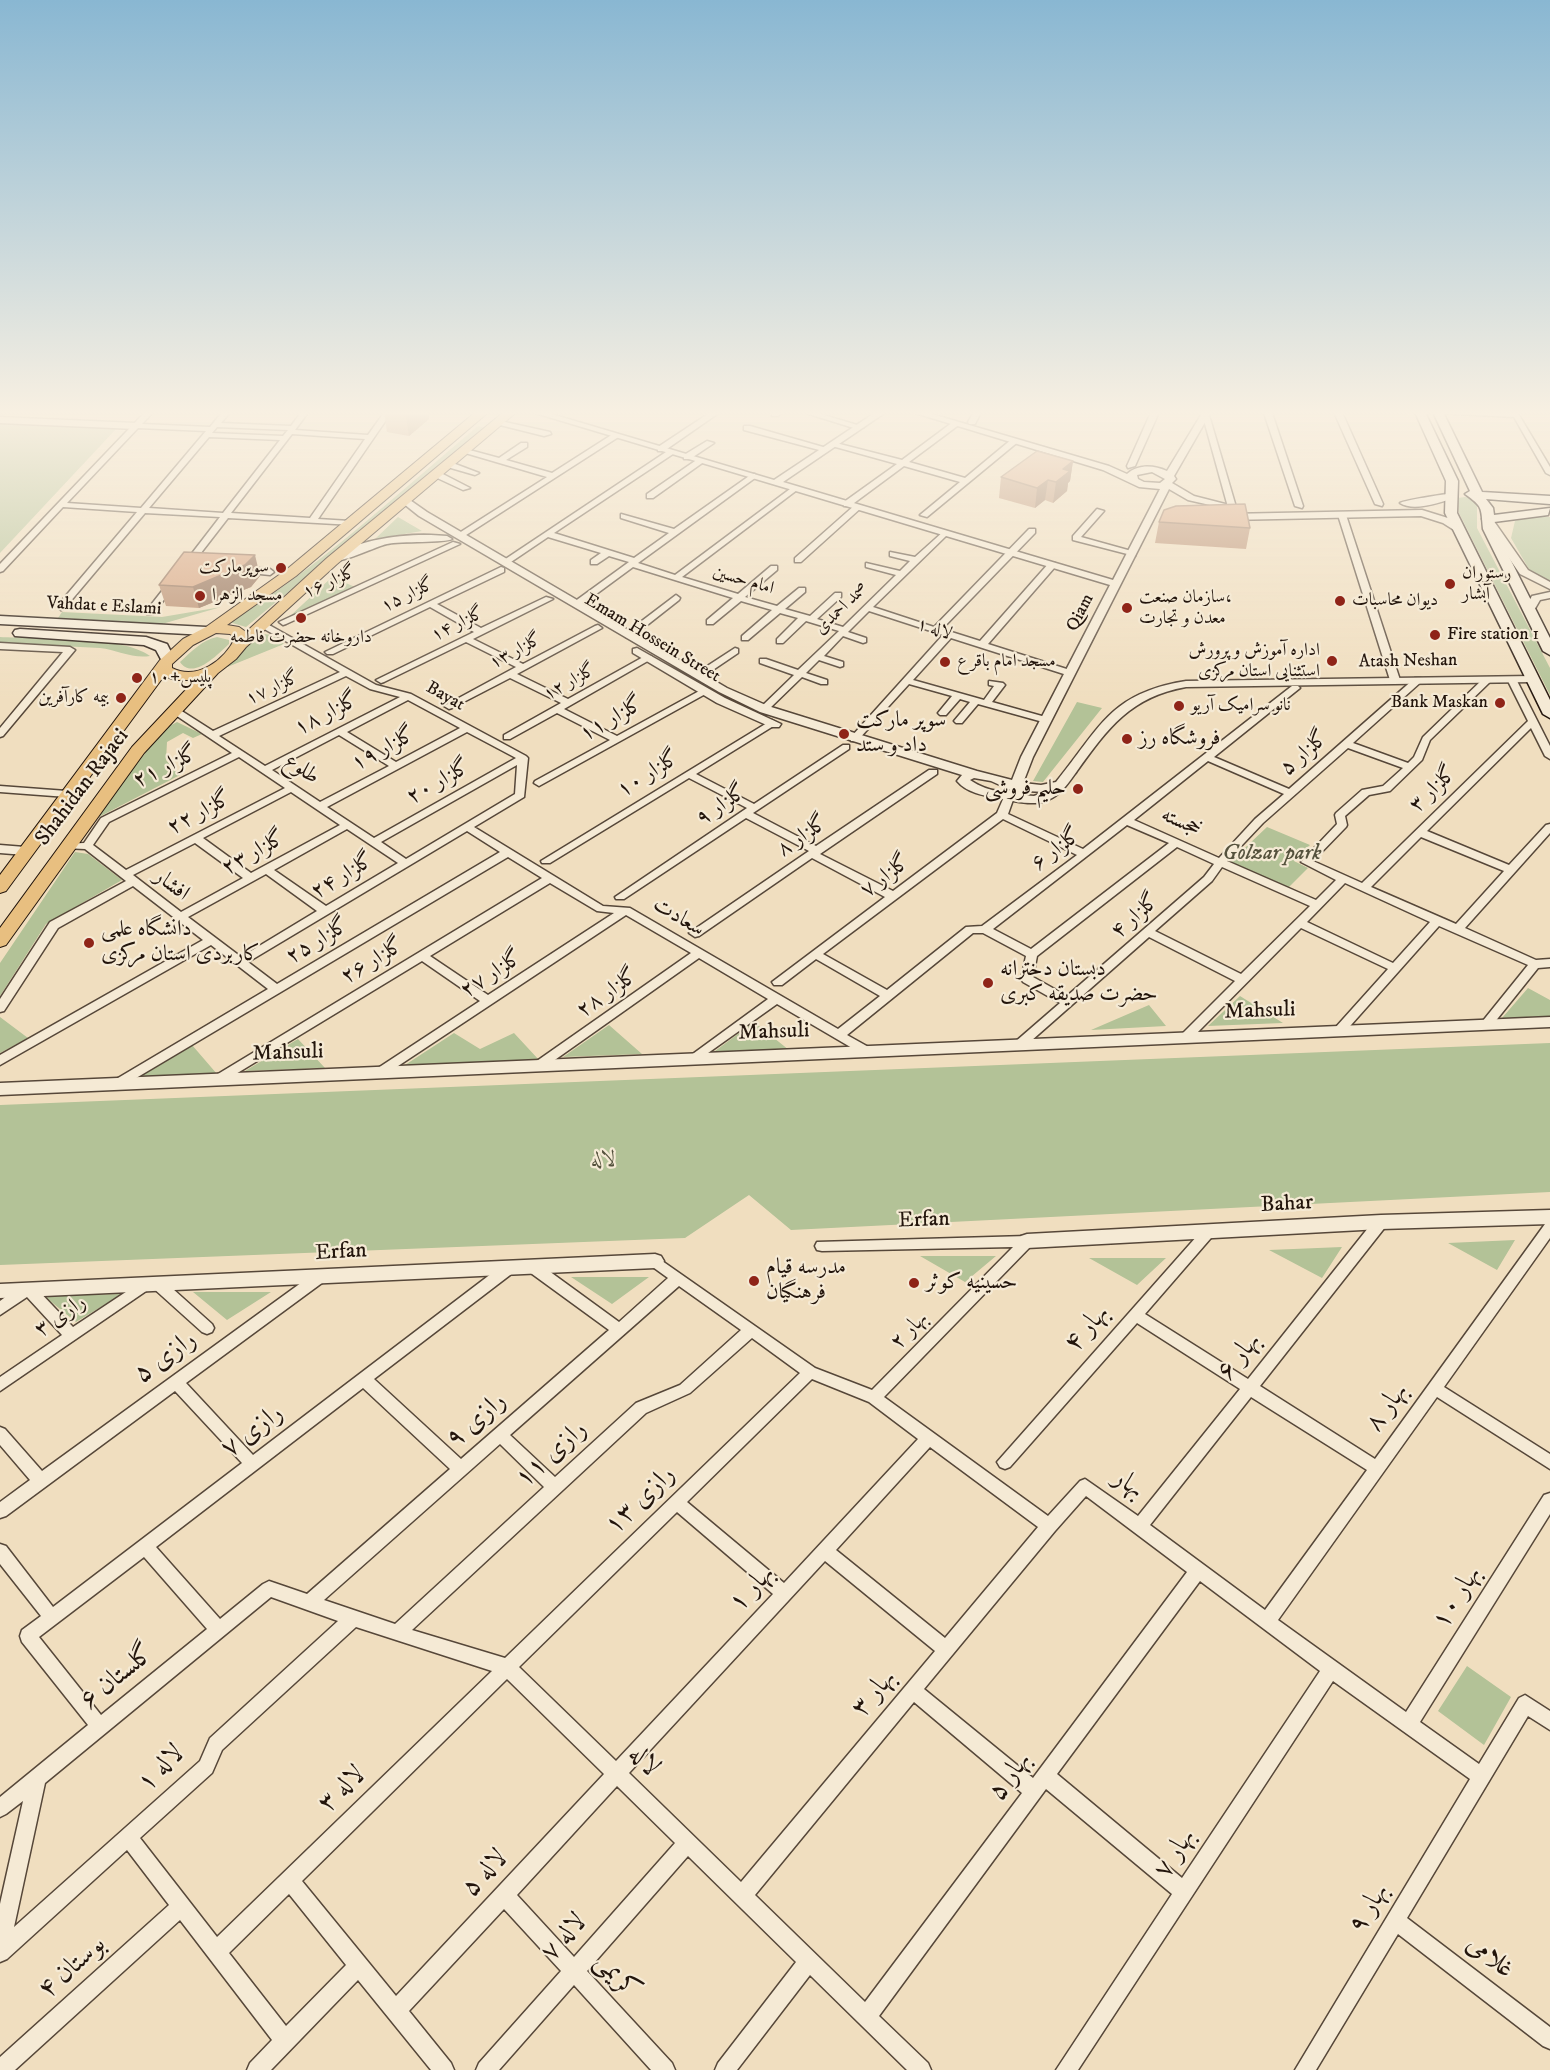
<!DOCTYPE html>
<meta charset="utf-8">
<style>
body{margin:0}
canvas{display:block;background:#f0debf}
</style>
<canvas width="1550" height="2070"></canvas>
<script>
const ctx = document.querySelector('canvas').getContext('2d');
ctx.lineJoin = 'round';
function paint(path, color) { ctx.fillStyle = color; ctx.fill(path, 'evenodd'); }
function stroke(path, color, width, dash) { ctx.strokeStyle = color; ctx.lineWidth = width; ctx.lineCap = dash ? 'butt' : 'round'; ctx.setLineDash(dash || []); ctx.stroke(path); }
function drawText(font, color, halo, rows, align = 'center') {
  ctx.font = font + ' "IM FELL DW Pica",Amiri,serif'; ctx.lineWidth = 4.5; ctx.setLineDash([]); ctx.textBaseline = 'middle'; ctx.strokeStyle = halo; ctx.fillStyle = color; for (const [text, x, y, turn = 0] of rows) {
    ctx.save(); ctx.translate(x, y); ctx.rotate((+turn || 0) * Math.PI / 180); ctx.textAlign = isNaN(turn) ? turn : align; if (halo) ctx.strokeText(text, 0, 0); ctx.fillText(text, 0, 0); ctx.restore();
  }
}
paint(new Path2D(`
 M0,423l116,6 -116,124z
 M478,426l7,2 -239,199 -17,-5c88,-52 170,-130 249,-196z
 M1465,497l7,1 5,5v25l73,140v27l-91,-182 -1,-15z
 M1530,516l20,1v64l-20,-10 -19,-33 4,-17z
 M398,517l24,14 -47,8z
 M332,577l23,10 -67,31z
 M221,607l-59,17 -104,-6 4,-6 100,5z
 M263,634l10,1 11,9 -69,28 41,-35z
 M0,637c38,2 121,-2 150,19 -17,3 -33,-6 -50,-8 -33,-2 -67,-3 -100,-4z
 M217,637l12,3v4c-11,10 -36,37 -49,18 11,-10 22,-22 37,-25z
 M1077,702l25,6 -59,74 -10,-1z
 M177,722l25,12 -9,4 -10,-5 -16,9 -1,18 14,15 -87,45 71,-91z
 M1267,827l43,18 -16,16 14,7 -20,20 -58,-26z
 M75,852l13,2 34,26 -76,44 -46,72v-33z
 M1528,988l22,12v16l-48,2z
 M1240,996l43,27 -75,3z
 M1149,1005l17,21 -75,4z
 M0,1017l28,21 -28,15z
 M754,1022l35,28 -78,4z
 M609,1025l33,29 -79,3z
 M454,1033l26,16 34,-16 25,27 -134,5z
 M298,1039l27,29 -80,3z
 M1550,1043v149l-759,38 -42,-35 -64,43 -685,27v-160z
 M192,1045l25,29 -80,4z
 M1515,1240l-18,30 -49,-27z
 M1342,1247l-20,31 -53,-28z
 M920,1256h76l-31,26z
 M1089,1258h77l-29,27z
 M571,1277h78l-37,27z
 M193,1292h78l-44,28z
 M122,1294l-46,28 -32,-26z
 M1467,1666l44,31 -27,48 -46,-34z`), '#b3c297');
const minor = new Path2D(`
 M147,410h8l-13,14 68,3 14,-17h8l-11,13 70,3 12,-16h7l-15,20 73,5 18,-25h7l-75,109 32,2 4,2 -1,2 -125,-7 -38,49 -3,1 -4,-3 37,-48 -75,-4 -81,96 -3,1 -4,-3 1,-2 79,-93 -74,-5 -60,64 -3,1v-8zM217,427l71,3 -5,6 -71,-3zM138,428l68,3 -65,77 -74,-5zM292,434l73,5 -55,79 -79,-5zM209,437l71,3 -57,73 -74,-5z
 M714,410h9l-59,41h-6v-4z
 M776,410h9l-7,6h-6v-4z
 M796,410h11l57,17 -7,2z
 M975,410h7l-7,14h-6l-1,-2z
 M1152,410h8l-25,56 -7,2 -1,-2z
 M1263,410h8l32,96 -1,2 -7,-2z
 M1333,410h8l42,94 -1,2 -7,-2z
 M1434,410l77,3 -1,-3h6l34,57v8l-4,-2 -32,-56 -77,-4h-3z
 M1202,413l7,2 27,92 -1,2 -7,-2z
 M496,420l54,12 1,2 -7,2 -48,-12z
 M953,422l7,2 -51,38 56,16 47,-39 7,2 -92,76 -7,-2 40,-33 -56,-16 -54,40h-6v-4l53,-38 -65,-18v-4l70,18z
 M744,426h6l80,23 -7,2 -79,-21z
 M613,434l7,2 -157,101 -7,-2 91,-58 -85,-25v-4l37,10 22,-15h6v4l-21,13 46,13z
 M707,441l7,2 -24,16h-6v-4z
 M669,450l7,2 -122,81 80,25 35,-25 -48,-15v-4l53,15 78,-55h3v4l-117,85 37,12 119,-89 4,2 -1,2 -115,87 56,17 33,-28h6v4l-32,27 32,9 22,-18h6v4l-20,17 25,7 25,-23h6v4l-24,22 26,8 53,-52 -30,-8v-4l34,8 10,-10 -20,-5v-4l25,5 29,-26 4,2 -1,2 -74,72 61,20 95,-98h6v4l-93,96 38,12 69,-78h6v4l-67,77 85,27v4h-6l-116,-37 -38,42 71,20 10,-14 -5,-1v-4l14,2 2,2 -13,17 57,16v4h-6l-65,-18 -16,19h-6l-2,-2 16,-19 -10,-3 -14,16h-6l-2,-2 14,-17 -43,-12 -52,57h-6v-4l92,-102 -74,-24 -21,21 18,6v4l-3,1 -20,-7 -19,20 19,6v4l-3,1 -21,-7 -13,13 21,7v4h-6l-19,-7 -35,34 -3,1 -5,-3 2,-2 33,-32 -34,-12v-4h6l32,11 41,-39 -33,-10 -23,22h-6v-4l21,-21 -18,-5 -32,27h-6v-4l30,-26 -31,-9 -28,23h-6v-4l26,-22 -100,-31 -53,39h-6v-4l55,-40 -20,-6 -12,8h-6v-4l10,-7 -53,-16 -40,27 -7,-2z
 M698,459l7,2 -52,37h-6v-4z
 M444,462h6l29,11 -4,2 -31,-9z
 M433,472h6l31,16 -7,2 -30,-14z
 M855,505l7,2 -61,55h-6v-4z
 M1097,509l7,2 -23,26 54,15v4l-62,-16v-4z
 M1339,513l7,2 54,165 -2,2 -3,1 -5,-3 -52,-165z
 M453,542l7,2 -174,80 -3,1 -4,-3z
 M243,567l27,2 4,3 -4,3 -30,-3 -1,-2z
 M501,567l3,1v4l-67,32 44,24 65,-31 7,2 -80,40 50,25 72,-38 3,-1 4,3 -85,46 51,25 77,-43h6l2,2 -89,51 53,27 84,-46h6l2,2 -170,94 -5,-3 1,-2 75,-41 -53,-27 -47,26h-6v-4l57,-32 -51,-25 -58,30 -3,1 -5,-3 72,-39 -50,-25 -82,40 -3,1 -5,-3 98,-48 -44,-25 -97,47h-6l-2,-2z
 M169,582l7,2 -23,30h-6v-4z
 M676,595l4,3 -1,2 -47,37h-6v-4z
 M262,621l114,64 35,9 115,62 2,2 -4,39 -50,30 129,79 27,2 208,121 42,-33 -64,-37 -34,26h-8l-2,-3 113,-85 -73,-39 -113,78 -4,1 -6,-4 120,-82 -63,-33 -122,81h-8l-1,-2 132,-89 -58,-30 -139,85h-8l-1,-2 231,-141 5,3 -2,2 -79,49 58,30 89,-59h6v4l-96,64 63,33 113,-76h8v4l-117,80 73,37 104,-78 7,-16 5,-3 5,3 -6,17 75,35 209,-163h6l2,2 -86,69 75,32 126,-111h6v4l-68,61 55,20 6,-6 9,-20 61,-59h6v4l-60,58 -8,20 -32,31 -21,4 -24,21 2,9 -1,2 -33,34 49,22 166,-162 -21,-42 2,-2h6l35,69v13l-5,-3 -14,-28 -104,103 82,34 37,-40 4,-1v9l-85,95 71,32 14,-1v8l-12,1 -48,60h-8l-2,-3 2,-3 46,-57 -89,-39 -96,108 -4,1 -6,-4 2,-3 53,-59 -87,-41 -112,113 -4,1 -6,-4 2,-3 54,-54 -86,-44 -126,111h-8l-2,-3 2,-3 45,-39 -37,-21 -2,-3 5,-23 -43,-23h-10l-126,102 25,14 2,3 -2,3h-8l-87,-51 -83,59 -4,-1 -2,-3 2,-3 78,-57 -69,-41 -157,111h-8l-2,-3 2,-3 157,-110 -65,-38 -243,161h-8l-2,-3 2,-3 105,-69 -58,-40 -201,122h-8l-2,-3 2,-3 329,-199 -34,-21 -387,230 -4,1 -6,-4 2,-3 155,-92 -57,-44 -211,120v-10l203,-115 -70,-54 -75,42 -54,83 -4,1v-13l50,-77 76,-41 -41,-32 -22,-1 -1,-2 1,-2 21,-1 17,-25 131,-65 -61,-41v-4h6l36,23 127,-59 -81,-46v-4zM346,676l24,13 30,8 -135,69 -46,-30zM408,700l52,28 -64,34 -49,-30zM467,732l49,26 -142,80 -47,-31zM339,735l50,31 -69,36 -48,-32zM1348,748l55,20 -20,18 -21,4 -26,23 -1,2 2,9 -36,38 35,18 -20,20 -89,-39 36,-38zM239,757l46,31 -159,82 -33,-25 16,-23zM1208,761l76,33 -29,25 -36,39 -85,-38zM517,765l-2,29 -109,65 -25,-17zM291,792l49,33 -89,48 -48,-35zM1003,819l74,36 -95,71 -16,1 -79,63 -64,-36zM1127,825l42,18 -138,106 -38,-20zM347,829l51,34 -72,43 -52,-36zM467,831l33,21 -223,132 -29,-22zM1421,837l83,34 -48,53 -85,-37zM195,843l48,35 -62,34 -48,-37zM1177,847l37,17 -10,13 -137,119 -34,-19 4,-21zM1222,867l88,39 -69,68 -86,-43 57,-50zM266,874l51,37 -76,46 -53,-40zM550,883l47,28 17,2 -126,82 -58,-39zM1345,883l85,39 -37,41 -86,-41z
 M0,643l70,4 5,3 -72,86 -3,1v-9l63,-76 -63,-3z
 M735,648l3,1v4l-37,25h-6v-4z
 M0,786l67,5 5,3 -5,3 -67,-5z
 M1381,1217l5,1 2,4 -2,4 -126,160 115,73 170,-235 5,-1v15l-106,149 106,67v15l-113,-72 -159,223 128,92 138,-217 6,-2v21l-130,208 59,42 40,-66 6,-3 25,16v19l-22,-14 -121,202 143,109v22l-7,-3 -145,-112 -82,136h-21l175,-291 -137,-98 -255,389h-22l116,-176 -126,-105 -167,227 49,47 3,7h-24l-97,-95 -73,95h-22l3,-7 78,-101 -108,-106 -101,115 85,92 3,7h-24l-77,-85 -75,85h-23l3,-7 82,-92 -57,-62 -95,102 42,52 3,7h-23l-73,-90 -87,90h-24l3,-7 22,-23 -92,-120 -165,150h-15v-13l169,-152 -42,-55 -120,109 -7,3v-58l23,-103 -17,13 -6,3v-20l88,-72 -66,-83 -2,-6 2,-6 19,-14 -41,-52v-20l6,2 47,61 189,-144 -67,-72 -169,125 -6,2v-16l30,-22 -30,-35v-18l5,2 37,42 274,-199 5,-2 5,2 2,4 -2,4 -140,103 67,72 251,-191 5,-2 5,2 2,4 -2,4 -140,107 87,80 148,-129 -81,-59 -2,-4 2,-4 5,-2 5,2 81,59 49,-44 -18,-13 -2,-4 2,-4 5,-1 160,112 57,22 141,-143 -191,4 -5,-1 -2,-4 2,-4 210,-6 5,1 2,4 -2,4 -148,152 164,119 32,-35 5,-2 53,37 102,-127 -103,-66 -127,144 -5,2 -5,-2 -3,-5 208,-235 5,-1 5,1 2,4 -72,83 103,65 128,-161zM679,1286l62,44 -61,55 -44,18 -81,74 -45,-42zM752,1338l48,35 -295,285 -93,-28 234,-217 44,-20zM812,1379l57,23 49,37 -134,144 -97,-81zM363,1388l87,81 -143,125 -38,-13 -6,3 -43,35 -64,-72zM1251,1397l116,73 -102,140 -115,-85zM500,1444l44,43 -149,137 -71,-24zM930,1447l108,80 -93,111 -109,-88zM1086,1496l101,76 -154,206 -109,-89 131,-158zM677,1512l96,82 -157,167 -97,-94zM144,1557l63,72 -106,86 -62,-78zM825,1561l110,90 -194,231 -112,-109zM1200,1581l120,90 -138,207 -125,-104zM271,1597l67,24 -128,117 -10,23 -186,166 31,-144zM356,1627l136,44 -275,266 -77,-99 72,-65 10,-23zM507,1679l97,95 -208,222 -94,-115zM914,1702l108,91 -157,209 -110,-107zM617,1786l58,57 -101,114 -57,-62zM289,1894l57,71 -60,61 -57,-73z
 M147,1278l5,3 6,-3 5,2 49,44 2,4 -2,4 -5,2 -5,-2 -50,-45 -152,104v-14l62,-42 -35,-38 -27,18v-14c9,-6 21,-19 33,-16l40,42z`);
const tertiary = new Path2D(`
 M525,410h13l236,70 105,-70h10l-106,72 330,98 47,-91 -21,-2 -36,-17 -198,-60h13l191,56 18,8c11,-10 27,-9 40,-3l37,-61h8l-38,66 2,3 -4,4 22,13 43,11 -5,3 -44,-10 -19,-11 -136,268 -10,26 18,2 15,-3c44,-54 54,-89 130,-101l346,-5 6,3 -6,3 -346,5c-56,10 -78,41 -109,84 -8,11 -16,24 -29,29 -15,6 -30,2 -45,-1 -16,-3 -35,-5 -46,-18l5,-6 -202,-63 -41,-20 -300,-176 -20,-16 8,-2 20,14 300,176 41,18 209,65 35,9 9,-23 89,-172zM1152,472l13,7 -5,4 -16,-1 -6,-3 -1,-4zM974,778l17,3 20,9c-13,4 -29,-2 -41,-10zM1025,791l20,1 -11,4 -13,-1z
 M1399,410h24c-5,4 -19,4 -24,0z
 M0,417l136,6 5,3 -5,3 -136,-6z
 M1452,493l3,1v4c-15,4 -41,14 -55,5 4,-3 42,-8 52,-10z
 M1422,510l29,9 12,9 -9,2 -11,-7 -22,-7 -192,4 -5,-3 5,-3z
 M1483,517h8l37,53 22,12v7l-30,-15 -38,-55z
 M431,535l16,1 5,3c-6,4 -52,2 -65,5 -13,3 -50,22 -58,16 22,-20 73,-26 102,-25z
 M1550,592v6l-10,2 -7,12h-8l-1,-2 8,-14z
 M637,648l88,50 56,26 -2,3h-8l-54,-24 -84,-50v-4z
 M0,845l25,2 7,4 -7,4 -25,-2z
 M1550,1017v10l-1550,68v-12z
 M1550,1210v14l-169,5 -354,19 -6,-2 -2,-5 2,-5 6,-2 354,-19z
 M655,1254l6,2 3,5 -3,5 -6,2 -655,30v-14z`);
const secondary = new Path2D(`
 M1414,410h10l34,71 -1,32 93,187v18l-7,-4 -98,-201 1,-32z
 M1432,410h10l40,82 68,4v8l-64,-5 7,9 1,7 56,-7 -2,7 -54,7 1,7 55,109v17l-7,-4 -60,-122c-2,-22 0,-22 -18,-35l5,-3z
 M0,616l206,11 7,4 -7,4 -206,-11z
 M20,629l126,8 21,7 8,16 -7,4 -5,-1 -7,-13 -12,-5 -129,-9 -2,-3 2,-3z`);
const primary = new Path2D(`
 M478,410h13l-195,166 -69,49 12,2 7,5 81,-74 179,-148h13l-182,154 -91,83 -10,12 -18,14 -74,80 -138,192 -6,2v-19l132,-181 63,-67h-20l-11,-4 -158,215 -6,2v-18l160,-215 23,-21 23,-12 80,-57zM216,633l14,1 5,4c-10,22 -38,43 -63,30v-4l21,-19z`);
stroke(minor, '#564739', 3);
stroke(tertiary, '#564739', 3);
stroke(secondary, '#23150c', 3);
stroke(primary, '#23150c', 2);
paint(minor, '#f5ead5');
paint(tertiary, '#f5ead5');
paint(secondary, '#f5ead5');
paint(primary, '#e8bf80');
paint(new Path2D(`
 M384,410h44l1,9 -20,17 -22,-4z
 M1073,461l-3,20 -2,2 -1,8 -14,12 -8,-3 -10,8 -36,-10 2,-21z
 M1159,522l91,6 -4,21 -91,-6z
 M260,576l-9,11 -52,21 -33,-2 -7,-21z`), '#ba8f71');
paint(new Path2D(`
 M405,410h23l1,9 -20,17z
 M1073,461l-3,20 -2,2 -1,8 -14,12 3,-21 7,-13z
 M1048,480l-3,20 -10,8 2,-20z
 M255,555l5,21 -9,11 -52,21 -6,-21z`), '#97745c');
const building = new Path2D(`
 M1037,451l36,10 -10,8 7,2 -14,11 -8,-2 -11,8 -36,-11z
 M1245,504l5,24 -91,-6 5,-12 12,-4z
 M184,552l71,3 -10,10 -52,22 -34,-2z`);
paint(building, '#d8a683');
stroke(building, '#97745c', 1.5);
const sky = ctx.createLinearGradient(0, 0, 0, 700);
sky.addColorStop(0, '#89b7d2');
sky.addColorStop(0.59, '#f8f0e2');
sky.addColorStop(1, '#f8f0e200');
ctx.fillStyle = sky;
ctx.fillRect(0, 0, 1550, 700);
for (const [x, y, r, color] of [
 [281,568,6,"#8f2418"],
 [1450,584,6,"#8f2418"],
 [200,596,6,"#8f2418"],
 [1340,601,6,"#8f2418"],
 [1127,608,6,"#8f2418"],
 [301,618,6,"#8f2418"],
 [1435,635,6,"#8f2418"],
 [1332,661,6,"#8f2418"],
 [945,662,6,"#8f2418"],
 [137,678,6,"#8f2418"],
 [121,698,6,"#8f2418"],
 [1500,703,6,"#8f2418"],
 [1179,706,6,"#8f2418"],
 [844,734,6,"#8f2418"],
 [1127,739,6,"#8f2418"],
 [1078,789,6,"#8f2418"],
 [89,943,6,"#8f2418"],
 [988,983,6,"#8f2418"],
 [754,1281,6,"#8f2418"],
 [914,1283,6,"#8f2418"]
]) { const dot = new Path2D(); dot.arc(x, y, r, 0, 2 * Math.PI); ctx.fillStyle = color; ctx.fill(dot); stroke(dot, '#f5ead5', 2); }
drawText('18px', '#23150c', '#f5ead5', [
 ["سوپرمارکت",269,568,"right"],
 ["رستوران",1462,574],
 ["آبشار",1462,595],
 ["مسجد الزهرا",212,596],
 ["سازمان صنعت،",1139,598],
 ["معدن و تجارت",1139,619],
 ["دیوان محاسبات",1352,601],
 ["Fire station 1",1447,635],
 ["داروخانه حضرت فاطمه",301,638,"center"],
 ["اداره آموزش و پرورش",1320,651,"right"],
 ["استثنایی استان مرکزی",1320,672,"right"],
 ["مسجد امام باقر ع",957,662],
 ["پلیس+۱۰",149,678],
 ["بیمه کارآفرین",109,698,"right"],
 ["Bank Maskan",1488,703,"right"],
 ["نانو سرامیک آریو",1191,706]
], 'left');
drawText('18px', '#23150c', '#f5ead5', [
 ["امام حسین",743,581,17],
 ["گلزار ۱۶",330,583,-24],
 ["گلزار ۱۵",408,596,-26],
 ["Vahdat e Eslami",104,607,3],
 ["صمد احمدی",842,609,-44],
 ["Qiam",1081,613,-63],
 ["گلزار ۱۴",458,625,-26],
 ["لاله ۱",934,630,18],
 ["Emam Hossein Street",652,639,31],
 ["گلزار ۱۳",516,652,-28],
 ["Atash Neshan",1408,662,-1],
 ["گلزار ۱۲",570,683,-29],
 ["گلزار ۱۷",273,689,-25],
 ["Bayat",445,697,29]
]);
drawText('22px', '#23150c', '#f5ead5', [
 ["گلزار ۱۸",327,715,-27],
 ["گلزار ۱۱",612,720,-29],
 ["گلزار ۱۹",384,750,-28],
 ["گلزار ۵",1305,754,-41],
 ["گلزار ۲۱",166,768,-26],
 ["طلوع",301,770,34],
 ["گلزار ۱۰",649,775,-32],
 ["گلزار ۲۰",439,783,-29],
 ["Shahidan Rajaei",83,788,-53],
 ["گلزار ۳",1434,790,-44],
 ["گلزار ۹",722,806,-34],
 ["گلزار ۲۲",200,814,-28],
 ["خجسته",1181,823,24],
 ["گلزار ۸",803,837,-34],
 ["گلزار ۶",1057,850,-37],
 ["گلزار ۲۳",254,854,-29],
 ["گلزار ۲۴",343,877,-31],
 ["گلزار ۷",886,877,-37],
 ["افشار",171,886,37],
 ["گلزار ۴",1136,917,-41],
 ["سعادت",678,918,31],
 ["گلزار ۲۵",318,942,-31],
 ["گلزار ۲۶",373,962,-31],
 ["گلزار ۲۷",492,975,-33],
 ["گلزار ۲۸",608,994,-35],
 ["Mahsuli",1260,1012,-2],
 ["Mahsuli",774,1033,-2],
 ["Mahsuli",288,1054,-2],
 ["Bahar",1287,1205,-3],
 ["Erfan",924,1221,-2],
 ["Erfan",341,1253,-3],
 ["رازی ۳",61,1317,-35],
 ["بهار ۲",910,1331,-46]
]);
drawText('22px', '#23150c', '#f5ead5', [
 ["سوپر مارکت",856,721],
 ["داد و ستد",856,746],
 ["فروشگاه رز",1139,739],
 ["حلیم فروشی",1066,789,"right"],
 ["دانشگاه علمی",101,930],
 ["کاربردی استان مرکزی",101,955],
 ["دبستان دخترانه",1000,970],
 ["حضرت صدیقه کبری",1000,995],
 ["مدرسه قیام",766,1268],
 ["فرهنگیان",766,1293],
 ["حسینیه کوثر",926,1283]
], 'left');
drawText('italic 22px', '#55523d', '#f5ead5', [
 ["Golzar park",1272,854],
 ["لاله",604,1161]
]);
drawText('27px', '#23150c', '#f5ead5', [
 ["بهار ۴",1088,1329,-49],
 ["بهار ۶",1240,1357,-51],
 ["رازی ۵",166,1358,-36],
 ["بهار ۸",1388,1408,-54],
 ["رازی ۹",477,1421,-41],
 ["رازی ۷",253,1432,-37],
 ["رازی ۱۱",552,1455,-42],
 ["بهار",1128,1485,35],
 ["رازی ۱۳",641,1501,-44],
 ["بهار ۱",753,1589,-47],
 ["بهار ۱۰",1458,1598,-58],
 ["گلستان ۶",118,1678,-39],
 ["بهار ۳",875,1694,-50],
 ["لاله",643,1762,44],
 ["لاله ۱",162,1769,-45],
 ["بهار ۵",1011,1777,-54],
 ["لاله ۳",343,1790,-44],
 ["بهار ۷",1176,1854,-57],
 ["لاله ۵",486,1874,-47],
 ["بهار ۹",1370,1909,-59],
 ["لاله ۷",565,1938,-48],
 ["غلامی",1489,1958,38],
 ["بوستان ۴",73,1968,-42],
 ["کریمی",616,1977,47]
]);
</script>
